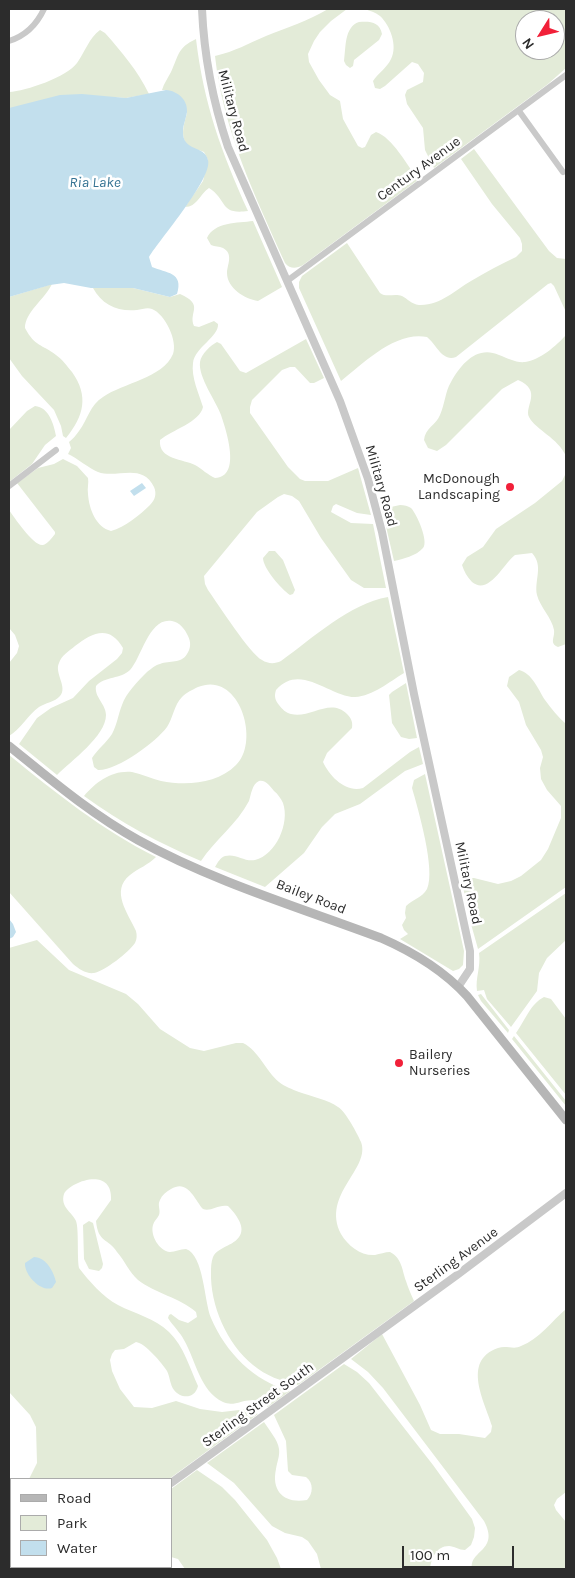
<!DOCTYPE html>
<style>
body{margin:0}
#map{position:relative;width:575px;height:1578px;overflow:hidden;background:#fff;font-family:Karla,sans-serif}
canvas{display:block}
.frame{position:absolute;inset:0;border:10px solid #2c2c2c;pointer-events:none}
.legend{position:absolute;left:10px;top:1478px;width:162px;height:90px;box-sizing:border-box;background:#fff;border:1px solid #ababab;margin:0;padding:6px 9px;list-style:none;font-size:15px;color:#2c2c2c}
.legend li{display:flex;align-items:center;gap:10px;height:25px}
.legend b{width:25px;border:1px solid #ababab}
.north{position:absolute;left:515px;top:10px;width:50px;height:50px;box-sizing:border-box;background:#fff;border:1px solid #ababab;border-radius:50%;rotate:234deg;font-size:14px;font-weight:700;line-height:20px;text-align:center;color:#2c2c2c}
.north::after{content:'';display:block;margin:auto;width:18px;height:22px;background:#f12039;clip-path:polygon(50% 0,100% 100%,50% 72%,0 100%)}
.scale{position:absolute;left:402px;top:1546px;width:112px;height:22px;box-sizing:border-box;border:2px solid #2c2c2c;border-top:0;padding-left:6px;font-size:15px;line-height:18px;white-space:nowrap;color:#2c2c2c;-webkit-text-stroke:4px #fff;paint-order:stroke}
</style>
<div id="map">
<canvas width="575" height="1578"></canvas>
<div class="frame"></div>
<ul class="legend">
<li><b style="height:6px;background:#b6b6b6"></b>Road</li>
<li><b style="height:14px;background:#e3ebd8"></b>Park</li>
<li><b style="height:14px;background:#c2dfed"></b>Water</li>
</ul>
<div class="north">N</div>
<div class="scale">100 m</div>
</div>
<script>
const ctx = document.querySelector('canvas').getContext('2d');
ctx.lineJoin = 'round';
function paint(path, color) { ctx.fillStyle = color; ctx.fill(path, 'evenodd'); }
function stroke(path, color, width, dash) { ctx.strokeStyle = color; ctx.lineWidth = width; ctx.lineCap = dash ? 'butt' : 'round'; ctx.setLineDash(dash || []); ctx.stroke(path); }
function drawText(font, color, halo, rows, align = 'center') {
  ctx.font = font + ' Karla,sans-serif'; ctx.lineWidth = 5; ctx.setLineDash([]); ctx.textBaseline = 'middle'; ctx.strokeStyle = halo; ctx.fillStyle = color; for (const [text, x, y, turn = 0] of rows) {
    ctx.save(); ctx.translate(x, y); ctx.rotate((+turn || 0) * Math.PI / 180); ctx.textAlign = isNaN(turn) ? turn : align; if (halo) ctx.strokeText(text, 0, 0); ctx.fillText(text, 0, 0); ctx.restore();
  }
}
paint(new Path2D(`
 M328,9h19l-16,12 -11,11 -6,9 -6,13 1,8 10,18 11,15 10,6 3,18 15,27 4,2 3,-1 6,-12 5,-3c16,5 32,34 42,48l-115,85c-7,4 -13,4 -18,-2 -30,-67 -62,-133 -70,-207 21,-5 32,-12 51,-20 22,-9 42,-15 62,-27z
 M365,9h201v59l-18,16 -114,84 -9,-18 -2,-22 -16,-24 -2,-9 2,-5 16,-8 1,-9 -6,-9 -6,-2 -27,24 -5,3 -5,-1 -2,-7c5,-8 14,-13 18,-22 7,-13 -1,-34 -11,-43 -5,-4 -10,-5 -15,-7zM525,20h30v30h-30z
 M359,22c11,-1 21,0 23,12l-3,6 -25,20 -1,6 -3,2 -4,-3 -2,-4c2,-13 0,-34 15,-39z
 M100,30l5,3c16,18 33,38 44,61l-23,4 -16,-1 -101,20v-25c17,-1 58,-15 68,-29 8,-11 12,-25 23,-33z
 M196,39c8,66 25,112 52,172 -29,4 -20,-11 -39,-23 -9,6 -12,19 -24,19l18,-26 5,-21 -4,-8c-4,-2 -9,-2 -12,-4 -14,-7 -8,-24 -5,-35l-21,-23h-4c2,-7 6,-12 9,-18 8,-17 6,-24 25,-33z
 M474,149l75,102 8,7 9,1v53l-12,-26 -3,-3 -3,1 -92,73c-14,5 -19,-12 -29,-20 -32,-6 -63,26 -86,44l-42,-93v-6l3,-6 45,-33 33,50c7,5 14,0 22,3 6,3 9,8 17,9 21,1 36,-15 52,-24 15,-9 30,-17 45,-24l6,-6v-7l-2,-6 -28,-34 -31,-45z
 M253,221l29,66 -24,14c-13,-2 -31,-13 -31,-28 0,-8 7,-19 -4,-25 -4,-2 -8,-1 -12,-3l-4,-7c7,-16 31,-15 46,-17z
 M52,284c-7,15 -27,28 -27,44 10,19 17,16 31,27 6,4 11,11 16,17 17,24 12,44 -6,66l-3,-2 -2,-10 -7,-16 -32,-34 -13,-18v-61z
 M93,288h40l37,9 10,-3c25,11 8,18 14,32l5,1 15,-6 4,3c1,13 -23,23 -25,39 -2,14 6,31 10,44 -3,15 -31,23 -43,33 -2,20 24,19 35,25 7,4 13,10 20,13 27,-1 11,-48 6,-63 -5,-14 -23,-38 -21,-53 1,-8 11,-17 17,-20l4,2 19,27 6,2 60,-34 18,39 -10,5h-4l-15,-16h-5l-8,3 -30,30 -2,7v6l38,54 12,12 5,2h23l30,-13 13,47 -14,-2 -21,-9 -3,2 -2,6 20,11 22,1 13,64h-22l-13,-8 -30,-42 -22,-37 -7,-5 -8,-2 -6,3 -21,15 -53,64 1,8 3,6c10,14 42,64 54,70 6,4 13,4 19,1 32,-23 68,-57 107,-64l16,76c-15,9 -31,23 -49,24 -25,0 -55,-35 -79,-7 -2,6 -1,10 3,15 3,4 7,8 12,9 19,5 39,-17 56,0 4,4 6,8 5,14l-25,25 -4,9c7,15 23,31 40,26l47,-36 9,-5 4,17 -18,7 -45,33 -25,10 -13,13 -18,26 -39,34 -50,-20c3,-5 5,-9 10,-11 11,-3 19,6 30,4 21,-5 35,-37 28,-57 -2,-4 -5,-9 -9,-12 -3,-4 -9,-12 -15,-10 -7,3 -8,14 -10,20 -12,23 -34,39 -48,60 -42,-18 -80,-38 -117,-65 12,-14 28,-26 48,-24 10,2 20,7 29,9 25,5 56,3 75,-16 25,-24 3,-95 -38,-78 -6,3 -11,5 -16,10 -8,8 -9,21 -15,30 -11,15 -50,44 -69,43l-4,-3 -2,-9c6,-9 14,-15 20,-24 5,-9 6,-19 10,-29 4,-12 16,-24 25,-33 4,-3 8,-7 13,-8 10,-4 21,0 27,-10 4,-6 4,-12 1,-18 -3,-7 -9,-14 -16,-15 -23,-4 -30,36 -42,49 -9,9 -25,6 -34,16 -2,11 10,18 10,29 0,21 -35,46 -49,60l-38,-31 18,-26 14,-10 22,-10 16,-17 28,-22 5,-6 1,-5c-14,-24 -31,-15 -48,-2 -6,5 -14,10 -16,17 -5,10 9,24 1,33 -5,6 -15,7 -21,11 -11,8 -19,23 -30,29v-73l8,-10 2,-7 -4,-11 -6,-7v-118c5,7 25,37 34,35 4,-1 9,-7 12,-11v-2l-38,-49 21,-15 16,-4 9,-5 14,7 11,12c1,5 -1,10 0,16 1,15 8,33 23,37 14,-4 29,-16 39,-26 5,-5 7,-11 4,-18 -12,-25 -37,-8 -56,-15 -8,-3 -21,-14 -30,-18l3,-6 -2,-6c4,-3 7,-7 10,-11 9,-12 11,-26 24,-34 20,-14 60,-19 70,-43 5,-13 -8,-40 -21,-45 -4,-2 -10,0 -15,1 -19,2 -35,-5 -44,-22z
 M566,335v121c-8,-18 -30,-26 -37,-39 -5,-11 14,-26 -11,-37l-16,9 -56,56 -9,6 -9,-3 -4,-8c1,-12 12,-15 16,-25 5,-11 5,-23 11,-33 10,-18 26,-37 48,-27 8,3 17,8 26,7 15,-2 31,-16 41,-27z
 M35,406c14,1 19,19 21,30l-11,9 -13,19 -23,18v-52l18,-19z
 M566,473v171l-8,3c-9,-4 -3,-9 -4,-17 -2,-12 -14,-23 -17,-35 -3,-15 7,-29 -5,-42l-17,2c-11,8 -26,41 -43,27 -5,-5 -8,-11 -10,-17l5,-8 16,-10 13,-18 39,-26 27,-22z
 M400,505c4,0 8,1 11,3 6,6 18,34 12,40 -7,8 -20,11 -29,13l-12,-52z
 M269,551h6l8,9 12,30 -2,4 -3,1c-9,-6 -27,-27 -27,-37z
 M519,670c13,3 19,19 26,30 6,8 13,17 21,24v163l-88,62 -7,-25 -10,-46h13l24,6 13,-3 10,-5 20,-16 7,-11 13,-31v-12l-14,-16 -6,-11 -1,-11 3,-11 -2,-7 -15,-25 -7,-23 -12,-16 2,-9z
 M406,683l11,55 -8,1 -8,-2 -9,-14 -3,-28 3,-3z
 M9,755c47,38 93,75 147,102 -8,8 -17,11 -26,18 -20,16 -2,38 6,56 1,4 1,8 -1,12 -6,9 -30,28 -41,30 -8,1 -15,-4 -21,-9l-64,-72z
 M425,774l39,177 -1,14 -4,4 -6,2 -53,-32 8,-5 -4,-4 -2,-5 4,-7 -1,-5 1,-7c7,-7 16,-8 21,-17 9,-19 -9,-80 -15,-101l2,-8z
 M566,893v47l-19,18 -8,15 -2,18 -26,36 -24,-28 -3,-9 -7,1c-2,-13 4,-24 2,-38z
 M37,940l32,30 57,24 12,10 22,25 30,19 14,3 32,-8h7c16,8 22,27 36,39 6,5 13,7 20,10 11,4 30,8 39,15 8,5 19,26 23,35 10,27 -40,52 -20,92 7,12 20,22 34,21 5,-1 10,-3 15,-3 12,6 12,18 16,29 2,7 5,13 8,20l-116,84c-17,-4 -32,-9 -45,-20 -26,-21 -43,-60 -42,-93 0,-4 0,-10 2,-15 5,-11 24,-11 28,-24 3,-9 -7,-21 -13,-27 -10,-2 -17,6 -25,3 -9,-10 -15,-30 -32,-20 -5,3 -9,6 -11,11 -3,5 1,10 -1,15 -2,4 -5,6 -6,10 -3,10 6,26 17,27 5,0 10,-3 16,-3 18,6 18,52 25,69 15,35 43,63 79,73l-22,16c-19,-16 -30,2 -45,-5 -23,-11 -27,-41 -39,-62 -4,-8 -11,-14 -16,-22l1,-3 2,-1 8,6 9,3 9,-6 -1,-5c-17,-15 -40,-18 -58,-32 -9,-8 -13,-19 -21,-28 -9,-14 -19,-9 -21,-31l15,-21c2,-35 -42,-18 -47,-6 -4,13 8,18 12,27 3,8 1,35 3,47 10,13 24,29 39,37 17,9 37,13 51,27 15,14 21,37 29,54 -3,13 -17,13 -24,4 -4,-5 -4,-13 -7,-19 -5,-8 -22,-28 -31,-29l-12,7 -9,1 -3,4 -2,6 2,11 8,18 14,18 18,1 24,-7 24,8 22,3 26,-3 10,5 -89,65h-140l8,-16 -1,-36 -6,-12 -21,-23v-444z
 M481,994l28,36 -1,3 -27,-32 -3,-6z
 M544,997l7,2 15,20v76l-50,-62c9,-12 14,-29 28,-36z
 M514,1036l52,65v5l-54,-67z
 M89,1221l4,2 10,41 -1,4 -3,3 -10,-2 -5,-10 -1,-34z
 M566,1309v183l-9,7 -3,6 2,5 10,12v47h-94c-3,-19 28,-18 12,-48l-101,-133 -15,-16 -17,-13 31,-25 38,71 11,25 9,4h19l26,4 6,-6 1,-6c-7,-24 -31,-65 6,-78 8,-3 16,2 23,-2 18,-7 31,-25 45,-37z
 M344,1364l13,8 12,11 64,82 39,54 3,9 -1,9 -3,8 -6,5c-6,0 -11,-4 -16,-4 -13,0 -18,13 -19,23h-109l-4,-15 -9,-13 -6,-4 -17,-4 -13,-7 -38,-43 -27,-20 57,-41c5,8 14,18 15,27 1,7 -2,13 -3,20 -5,23 9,35 31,31 6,-6 7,-17 -1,-23l-14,-2 -4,-4 -2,-30 -12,-26z
 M197,1470l25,17 13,13 32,40 10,18 4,11h-96l-7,-10 -7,-2v-68z
 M11,1496v71h38l-4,2h-36v-71z
 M66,1567h58l2,2h-63z`), '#e3ebd8');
paint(new Path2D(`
 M166,90c12,1 22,10 21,22 -1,7 -4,13 -4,19 -1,21 22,14 25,29 5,18 -48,79 -59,97l3,10c14,6 32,5 25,27l-7,3 -37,-9h-42l-27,-5 -14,2 -41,12v-189l51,-13 22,-1 44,4z
 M142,483l4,5 -12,8 -4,-5z
 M9,919l4,5 3,8 -3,5 -4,2z
 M34,1257c12,0 20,15 22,25l-4,6c-12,4 -28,-14 -27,-25z`), '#c2dfed');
stroke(new Path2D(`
 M9,41c16,-5 28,-17 35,-32
 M519,111l44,61
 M287,281l279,-206
 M9,486l47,-36`), '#c9c9c9', 6);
stroke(new Path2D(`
 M202,9c2,47 11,93 26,138l112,254 28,78 14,53 32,162 56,257v18l-12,18
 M171,1483l286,-208 109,-82
 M54,1569l4,-2`), '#c9c9c9', 8);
stroke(new Path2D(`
 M9,746c41,33 82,68 129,94 74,41 163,68 243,98 32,14 63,33 86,58l99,124`), '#b6b6b6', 9);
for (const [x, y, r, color] of [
 [510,487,5,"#f12039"],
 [399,1063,5,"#f12039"]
]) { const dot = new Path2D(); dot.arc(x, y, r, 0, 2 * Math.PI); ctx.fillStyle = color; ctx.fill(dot); stroke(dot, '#fff', 2); }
drawText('14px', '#2c2c2c', '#fff', [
 ["Military Road",233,111,75],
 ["Century Avenue",419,169,-36],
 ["Military Road",381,486,74],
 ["Military Road",468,883,78],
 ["Bailey Road",311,897,21],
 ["Sterling Avenue",456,1260,-36],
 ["Sterling Street South",258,1405,-36]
]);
drawText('14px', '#2c2c2c', '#fff', [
 ["McDonough",500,479],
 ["Landscaping",500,495],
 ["Bailery",409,1055,"left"],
 ["Nurseries",409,1071,"left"]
], 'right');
drawText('italic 15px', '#357393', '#fff', [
 ["Ria Lake",95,183]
]);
</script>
